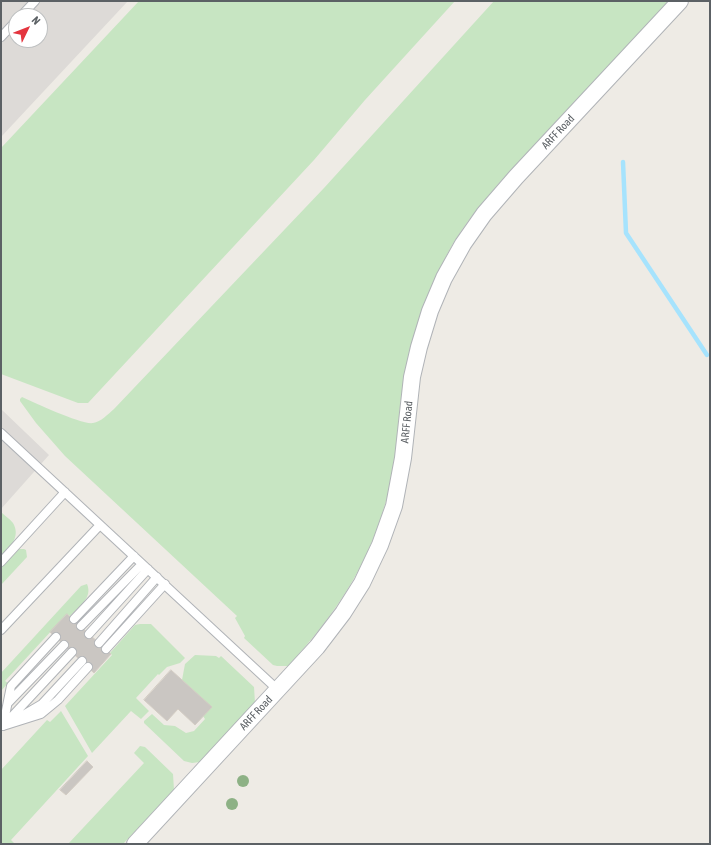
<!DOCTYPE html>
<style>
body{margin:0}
#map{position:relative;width:711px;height:845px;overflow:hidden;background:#eeebe5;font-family:"Asap Condensed",sans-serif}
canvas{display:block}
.frame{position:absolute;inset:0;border:2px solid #5c6165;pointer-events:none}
.north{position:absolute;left:8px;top:8px;width:40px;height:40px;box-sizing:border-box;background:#fff;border:1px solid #bec0c1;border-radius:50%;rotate:47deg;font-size:11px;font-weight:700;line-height:16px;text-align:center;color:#5c6165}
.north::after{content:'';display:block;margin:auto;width:14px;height:18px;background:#e4353f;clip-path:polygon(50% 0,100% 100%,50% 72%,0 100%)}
</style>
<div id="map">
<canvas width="711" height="845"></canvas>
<div class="frame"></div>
<div class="north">N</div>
</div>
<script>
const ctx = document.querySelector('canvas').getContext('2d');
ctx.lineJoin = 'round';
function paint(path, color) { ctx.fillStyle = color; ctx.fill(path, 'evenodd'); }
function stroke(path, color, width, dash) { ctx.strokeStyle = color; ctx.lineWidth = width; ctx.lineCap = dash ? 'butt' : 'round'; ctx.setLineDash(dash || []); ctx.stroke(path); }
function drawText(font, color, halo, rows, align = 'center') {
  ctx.font = font + ' "Asap Condensed",sans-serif'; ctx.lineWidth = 3.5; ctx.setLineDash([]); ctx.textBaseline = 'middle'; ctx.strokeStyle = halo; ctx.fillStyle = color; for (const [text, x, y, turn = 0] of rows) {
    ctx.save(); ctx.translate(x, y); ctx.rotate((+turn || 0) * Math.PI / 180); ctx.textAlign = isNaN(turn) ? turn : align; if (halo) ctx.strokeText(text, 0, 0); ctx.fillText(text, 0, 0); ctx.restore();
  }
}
paint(new Path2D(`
 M1,1h127l-127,136zM16,16h24v24h-24z
 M1,409l48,46 -48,54z`), '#dddad7');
paint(new Path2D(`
 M139,1h316l-90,99 -51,60 -226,243h-10l-77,-29v-226z
 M494,1h175l-170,182c-14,17 -29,34 -41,53 -8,11 -14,25 -20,37 -17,36 -29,73 -35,112 -6,35 -5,71 -14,105 -18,71 -51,122 -101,176h-11l-4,-1 -29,-27 1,-2 -10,-18 2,-2 -172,-160 -29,-33 -16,-22v-2l2,-2c13,6 60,28 71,26 8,-1 15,-9 21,-14l210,-221z
 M1,512c3,3 9,7 12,11 8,14 -3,24 -12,34z
 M19,549h5l2,1 1,7 -26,28v-17z
 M87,584c6,14 -8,22 -17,32l-3,-2 -62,67 3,2 -7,8v-18l80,-87z
 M140,624h11l34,34 -5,5 -13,4 -8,8 -1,-1 -22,24 13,13 -8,8 -10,-8 -39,42 -27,-47 47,-51 -2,-2 25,-28z
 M195,655l21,1 3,2 2,-2 33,31 1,16 -55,59 -8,1 -8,-2 -40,-38v-2l8,-7 12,11 11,1 11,7 8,-2 11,-12 -2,-3 8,-9 -29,-27 3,-16z
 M61,711l27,45 -77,84 4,4h-14v-74l46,-50 3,2z
 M140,746l5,1 28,27 1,16 -51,54h-55l76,-81 -10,-10z`), '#c7e5c2');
stroke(new Path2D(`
 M623,162l3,71 81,122`), '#a6e3fd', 4.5);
const building = new Path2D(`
 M67,614l44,40 -17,19 -44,-41z
 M171,670l41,37 -17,18 -17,-16 -11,12 -23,-21z
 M87,761l6,6 -27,28 -6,-5z`);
paint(building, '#cac6c2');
stroke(building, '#d3ccc3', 1);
const service = new Path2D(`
 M21,16l14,-15
 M1,37l15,-16
 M1,433l277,257
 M1,562l64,-70
 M74,619l60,-63
 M81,626l61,-62
 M1,630l99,-105
 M89,634l59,-65
 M99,643l58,-66
 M106,649l59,-65
 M8,703l56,-58
 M20,717l22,-13 40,-43
 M4,725l68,-73
 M3,726l8,-40 45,-49
 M3,726l38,-12 17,-14 30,-33`);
const minor = new Path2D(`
 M135,844l182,-197 26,-34 19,-30 18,-38 14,-39 9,-48 9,-81 7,-30 11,-36 14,-33 19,-34 21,-30 32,-37 164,-176`);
stroke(service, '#b0b3b7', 10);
stroke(minor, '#b0b3b7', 18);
stroke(service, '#fff', 8);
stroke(minor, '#fff', 16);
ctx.fillStyle = '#8db185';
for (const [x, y] of [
 [243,781],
 [232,804]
]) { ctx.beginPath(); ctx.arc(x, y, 6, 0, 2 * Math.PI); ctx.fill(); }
drawText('11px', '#5c6165', '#fff', [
 ["ARFF Road",558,132,-47],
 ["ARFF Road",407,422,-84],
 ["ARFF Road",256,713,-47]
]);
</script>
